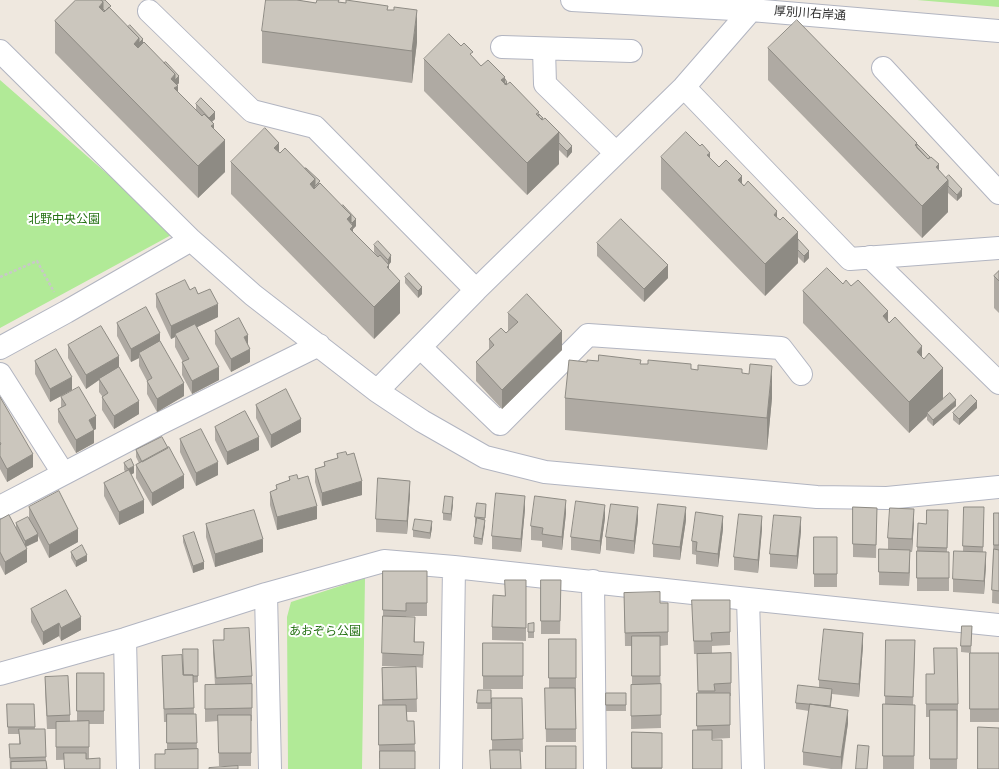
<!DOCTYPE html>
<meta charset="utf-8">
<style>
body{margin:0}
canvas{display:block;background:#efe8df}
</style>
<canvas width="999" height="769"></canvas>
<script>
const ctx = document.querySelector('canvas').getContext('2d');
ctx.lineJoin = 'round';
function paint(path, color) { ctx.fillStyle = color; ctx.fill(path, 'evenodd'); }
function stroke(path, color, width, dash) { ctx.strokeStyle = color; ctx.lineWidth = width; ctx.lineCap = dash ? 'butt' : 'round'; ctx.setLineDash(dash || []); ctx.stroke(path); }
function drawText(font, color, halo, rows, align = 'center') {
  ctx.font = font + ' "DejaVu Sans","Noto Sans JP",sans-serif'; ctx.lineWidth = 4; ctx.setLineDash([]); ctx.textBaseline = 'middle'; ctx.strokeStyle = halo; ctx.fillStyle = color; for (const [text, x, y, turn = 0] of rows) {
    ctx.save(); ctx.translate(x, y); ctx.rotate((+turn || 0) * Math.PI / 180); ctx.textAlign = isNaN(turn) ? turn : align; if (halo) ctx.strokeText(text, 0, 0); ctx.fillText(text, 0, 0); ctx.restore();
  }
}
paint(new Path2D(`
 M917,0h82v7z
 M0,80l175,153 -175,95z
 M365,578l-3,191h-74l-1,-152 4,-15z`), '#b1ea97');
const minor = new Path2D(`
 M572,0l179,10 248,21
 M149,11l103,100 63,16 161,163
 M502,47l129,4
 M544,49l1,35 71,69
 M0,51l191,189 62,55 124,96 45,30 63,36 60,15 272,25 70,1 112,-11
 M883,68l116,125
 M684,87l166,172 149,-11
 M870,257l129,126
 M420,347l80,77 88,-89 193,13 20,26
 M0,348l66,-36 125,-72
 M0,374l63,99
 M377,391l99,-101 208,-203 67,-77
 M0,507l159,-83 160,-79
 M593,581l2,188
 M266,594l4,175
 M748,599l5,170
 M125,639l3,130
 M0,674l125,-35 141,-45 118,-33 70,6 294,32 251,26
 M451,769l3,-202`);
stroke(minor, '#b2b5c1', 24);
stroke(new Path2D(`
 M0,277l37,-16 17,31`), '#c8c8c8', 2.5, [3, 2]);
stroke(minor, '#fff', 22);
paint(new Path2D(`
 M76,0l35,9 68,74 -2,2 1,7 18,18v-6l19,15 -3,3 13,50 -27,26 -143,-145v-32z
 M297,0l19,3 23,-1 49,8 29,32 -5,41 -150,-20v-32z
 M768,48l149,96 22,26 23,26 -5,5 -9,-8v19l-26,26 -154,-158z
 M473,57l8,9 24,13 2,5 32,30 4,6 29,32 -5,6 -8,-8v14l-32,31 -103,-104v-32z
 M279,153l41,30 36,43 -3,3v3l25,25 -4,-5v-7l17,17 -2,2v5l11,44 -26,26 -143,-145v-32z
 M661,157l49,1 9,9 23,16 56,56 11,19 -5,5 -6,-6v6l-33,33 -104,-107z
 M597,243l71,35 -24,24 -47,-46z
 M999,271v42l-5,-5v-32z
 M405,277l17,17 -4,4 -13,-15z
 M843,284l45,37 34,36 21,42 13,7 -23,20 -6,-6v-4l-18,17 -106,-110v-32z
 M190,290l8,4 20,23 -21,10 22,53 -27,14 -10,-19v-13h1l-8,-15v-10l-4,2 -15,-32v-13z
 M508,313l54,37 -60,59 -26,-28v-19l13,-13v-10l17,-6 2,-2z
 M117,323l43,19 24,54 -27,16 -10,-18v-13l-8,-15v-8l-8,4 -14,-26z
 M215,331l33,14 2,17 -19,10 -16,-28z
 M68,345l51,22 20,47 -25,15 -12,-19v-14l-3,-4v-12l-13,9 -18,-31z
 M35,361l37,29 -22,12 -15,-28z
 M598,361l43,3 57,6 44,3 30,25 -5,52 -202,-20v-32l22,-36z
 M0,397l33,70 -26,15 -7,-13z
 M61,397l35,32 -2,1v13l-18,10 -18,-31v-13l3,-2z
 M256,405l45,27 -30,16 -15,-30z
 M977,408l-18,17 -6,-5v-7z
 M215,427l44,23 -32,15 -12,-25z
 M180,439l38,36 -22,11 -16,-34z
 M136,450l48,38 -32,18 -16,-28v-13l3,-2 -3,-6z
 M337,454l10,1 15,40 -40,11 -7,-24v-13l9,-3v-4l13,-4z
 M124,463l10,10 -3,2 13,38 -25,12 -15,-29v-13l22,-11 -2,-2z
 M289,477l9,2 19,40 -40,11 -7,-25v-13l6,-2v-5l13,-4z
 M410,494l-3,40 -31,-2v-13z
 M453,504l-2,17 -8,-1v-7z
 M29,507l49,35 -29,16 -11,-22v5l-12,6 1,15 -22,13 -5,-10v-45l16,8v-5l13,-4z
 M853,507l24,1 -1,50 -23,-1z
 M964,507l20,13 -1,32 3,13 -2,29 -31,-2v-13l10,-28z
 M525,509l-4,43 -29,-3v-13z
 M486,511l-4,34 -8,-1v-7l2,-13h-1v-7z
 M566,513l-4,37 -20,-3v-6l-11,-1v-14z
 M994,513h5v91l-7,-1z
 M605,518l-5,36 -29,-4v-13z
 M638,520l-4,34 -28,-4v-13z
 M686,520l-6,40 -27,-3v-13z
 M914,522l-2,30h-2l-1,34 -30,-1v-13l9,-23v-11z
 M948,523l-1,29 2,13v26h-32v-44l9,-23z
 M206,524l57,28 -48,15 -9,-30z
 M432,528l-2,11 -17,-2v-7z
 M723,529l-5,38 -22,-3v-9l-4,-1v-13z
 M762,529l-4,44 -24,-3v-13z
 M801,531l-4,38 -27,-2v-13z
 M183,536l21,33 -11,4 -10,-31z
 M814,537h23v50h-23z
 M71,552l16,9 -11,6 -5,-9z
 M526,580v61l-34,-1v-13l13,-31z
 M541,580h20l-1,54h-19z
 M427,584v32h-21v1l9,13v12h9l-1,26 -7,-1 1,45h-10v9h7l1,30 -36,7v-53h3v-37l33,-1 -33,-1 1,-43v-13z
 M624,593l36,10 8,29v13l-8,1 1,82 -30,1v-44h1v-39h-7z
 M692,600h38v45l-18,1v7h19v43h-1v42l-18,1 10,30 -25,-39v-37h1l-1,-39h-3z
 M31,609l50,21 -20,11 -2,-5 -16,9 -12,-23z
 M534,623v15h-6v-14z
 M972,626l-1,27 -10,-1v-6z
 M224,629l28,47v45h-1v45h-32l-1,-45 -13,1v-37h10l-2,-32v-13h11z
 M549,639h27v103h-30l-1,-54h4z
 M886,640l29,13 -2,52h2l-1,64h-31v-65h2z
 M483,643h40v46h-40z
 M863,646l-4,51 -27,-3 -2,13 18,16 -6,46h-11l-28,-4v-13l6,-41 -13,-2v-6l23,-16v-7z
 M198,649v33l-5,1 1,31h2l1,35 1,20h-43v-15h10l2,-4v-28h-3l-2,-66 21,19h1z
 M970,653h29v69h-29z
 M77,673h27v51h-15v35l-33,1v-31h-9l-2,-39v-13l25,38v7h7z
 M926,674l32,30 -1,65h-27v-52h-4z
 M478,690h13v19h-14z
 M606,693h20v18h-20z
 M492,698h30l1,54 -31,-2z
 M7,704h27l1,25h10l1,32 1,8h-37l-1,-25h10v-10h-11z
 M632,732l30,1v36h-30z`), '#afaaa3');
paint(new Path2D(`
 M103,2v32l-4,-27z
 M417,10v32l-5,41v-32z
 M139,38l4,1v7l-4,4 -5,-6z
 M175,74l4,2v7l-4,4 3,-1v31l-7,-38z
 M505,77v7l2,-2v6l-6,-8z
 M215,112v7l-6,5v-6z
 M214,124v27l11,-11v32l-27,26v-32l13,-40z
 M559,132v32l-32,31v-32z
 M279,143v31l-5,-26z
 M572,146v6l-5,6v-7z
 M710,153v31l-3,-29z
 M939,164v26l9,-10v32l-26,26v-32l14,-39z
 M742,176v11l-4,-7z
 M315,179v32l-5,-27z
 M962,189v7l-5,5v-6z
 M777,211v12l-3,-8z
 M351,215v14l1,-2v-4l4,-4v7l-3,3v29l-6,-39z
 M798,232v31l-33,33v-32z
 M809,251v7l-5,5v-7z
 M391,255v7l-3,4v-6z
 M389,265v27l11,-11v32l-26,26v-32l13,-40z
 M668,265v13l-24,24v-13z
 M422,287v7l-4,4v-7z
 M218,304v13l-41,20 -2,-3v3l-4,2v-13z
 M888,311v32l-5,-27z
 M562,331v19l-60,59v-19z
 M160,333v13l-21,7v5l-8,4v-13z
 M248,335v13l-4,-11z
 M922,346v32l-5,-26z
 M250,349v13l-19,10v-13z
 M119,356v13l-20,10v1l-13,9v-14z
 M772,366v32l-5,52v-32z
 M219,367v13l-27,14v-13z
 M943,368v32l-16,13v3l-18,17v-31z
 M72,377v13l-22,12v-13z
 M184,383v13l-27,16v-13z
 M956,400v6l-23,20v-6z
 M139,401v13l-25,15v-13z
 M977,401v7l-18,17v-6z
 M96,416v13l-2,1v13l-18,10v-13l13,-20z
 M301,419v13l-30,16v-13z
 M259,437v13l-32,15v-13z
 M33,454v13l-26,15v-13z
 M218,462v13l-22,11v-13z
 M134,466v7l-6,3v-7z
 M184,475v13l-32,18v-13z
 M362,481v14l-40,11v-13z
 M410,481v13l-3,40v-13z
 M525,496v13l-4,43v-13z
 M453,497v7l-2,17v-7z
 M144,500v13l-25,12v-13z
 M566,500v13l-4,37v-13z
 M605,505v13l-5,36v-13z
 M317,506v13l-40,11v-13z
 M638,507v13l-4,34v-13z
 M686,507v13l-6,40v-13z
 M914,509v13l-2,30v-13z
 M723,516v13l-5,38v-13z
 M762,516v13l-4,44v-13z
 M801,517v14l-4,38v-13z
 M485,520v6l-3,19v-6z
 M432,521v7l-2,11v-6z
 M78,529v13l-29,16v-13z
 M38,534v7l-13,6v-6z
 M263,539v13l-48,15v-13z
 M27,549v13l-22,13v-13z
 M910,550v13l-1,23v-13z
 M986,552v13l-2,29v-13z
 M87,555v6l-11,6v-6z
 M204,562v7l-11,4v-7z
 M81,617v13l-20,11v-13z
 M59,623v13l-16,9v-13z
 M863,633v13l-4,51v-13z
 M832,689v6l-2,18v-7z
 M848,710v13l-7,46v-12z`), '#8e8b84');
const building = new Path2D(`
 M76,0h25l2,2 -4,5 5,5 5,-5 30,31 -5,6 4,4 6,-6 31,32 -4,5 7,7 -4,2 28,28 2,-2 10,10 -3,2 14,14 -27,26 -143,-145z
 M101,0h4l6,6 -6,5 -2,-2v-7z
 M266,0h31l19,3 1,-3h22l-1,2 8,1v-3l42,6 -1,4h7v-3l23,3 -5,41 -150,-20z
 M797,20l120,123 -2,2 13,14 3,-2 8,7 -3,3 12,13 -26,26 -154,-158z
 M130,25l13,14 -4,4v-5l-11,-11z
 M449,34l12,12 3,-3 9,9 -3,2 11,12 7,-6 17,17 -4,3 5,5 4,-3 29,30 -3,2 6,6 3,-2 14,14 -32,31 -103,-104z
 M166,62l13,14 -4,4v-6l-11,-11z
 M505,79l2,3 -2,2z
 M201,98l14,14 -6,6 -13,-14z
 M539,114l4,4 -2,1 -2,-2z
 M265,128l14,15 -5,5 6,5 5,-5 30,31 -5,5 4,5 6,-6 31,32 -4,4 6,7 -3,3 28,28 2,-2 9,10 -2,2 13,14 -26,26 -143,-145z
 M559,132l13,14 -5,5 -8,-8z
 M686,132l14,14 2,-2 8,9 -3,2 12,12 7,-7 16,16 -4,4 6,6 4,-5 29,30 -3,4 6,5 3,-3 15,15 -33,32 -104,-107z
 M917,144l13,13 -2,2 -11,-11z
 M305,168h1l14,13 -5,5v-7z
 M949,175l13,14 -5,6 -9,-9v-6l-2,-2z
 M343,205l13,14 -4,4 -1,-1v-7l-9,-9z
 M621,219l47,46 -24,24 -47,-46z
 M798,239l11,12 -5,5 -6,-6z
 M378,241l13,14 -3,5 -14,-15z
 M827,268l16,16 3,-4 5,6 7,-6 30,31 -5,5 6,7 6,-6 27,29 -5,6 7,7 5,-6 14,15 -34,34 -106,-111z
 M999,271v10l-5,-5z
 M409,273l13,14 -4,4 -13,-14z
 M185,280l5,10 5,-3 3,7 12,-5 8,15 -47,22 -15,-32z
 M527,294l35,37 -60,59 -26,-28 18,-17 -5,-6 12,-11 5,5 12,-11 -10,-9z
 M146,307l14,26 -29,16 -14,-26z
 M239,318l9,17 -4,2 6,12 -19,10 -16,-28z
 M195,324l24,43 -27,14 -10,-19 7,-3 -14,-25z
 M101,326l18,30 -33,19 -18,-30z
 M160,341l24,42 -27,16 -10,-18 5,-3 -13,-25z
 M56,349l16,28 -22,12 -15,-28z
 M599,355l42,5 -1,4h8v-4l43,4v5l7,1v-5l44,4v4l7,1 1,-10 22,2 -5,52 -202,-20 4,-38 18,2v-2l11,1z
 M119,367l20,34 -25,15 -12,-19 6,-4 -9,-14z
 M79,387l17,29 -7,4 5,10 -18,10 -18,-31 8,-4 -5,-8z
 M286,389l15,30 -30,16 -15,-30z
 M950,393l6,7 -23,20 -6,-7z
 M971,395l6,6 -18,18 -6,-6z
 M0,397l33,57 -26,15 -7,-13v-11l1,-1 -1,-2z
 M245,411l14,26 -32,15 -12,-25z
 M201,429l17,33 -22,11 -16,-34z
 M162,437l6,11 -26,14 -6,-12z
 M169,447l15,28 -32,18 -16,-28z
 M346,452l1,3 7,-2 8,28 -40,12 -7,-24 10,-3 -1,-4 14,-4 -1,-4z
 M131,459l3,7 -6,3 -4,-6z
 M129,470l15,30 -25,12 -15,-29z
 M297,475l1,4 10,-3 9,30 -40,11 -7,-25 7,-3 -1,-4 14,-5 -1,-3z
 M378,478l32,3 -3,40 -31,-2z
 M59,491l19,38 -29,16 -20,-38z
 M496,493l29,3 -4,43 -29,-3z
 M445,496l8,1 -2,17 -8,-1z
 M535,496l31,4 -4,37 -20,-3 1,-6 -12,-2z
 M576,501l29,4 -5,36 -29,-4z
 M477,503l9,1 -1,14 -10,-1z
 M611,504l27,3 -4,34 -28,-4z
 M658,504l28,3 -6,40 -27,-3z
 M853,507l24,1 -1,37 -23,-1z
 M964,507h20l-1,40 -20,-1z
 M890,508l24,1 -2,30 -24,-1z
 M254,510l9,29 -48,15 -9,-30z
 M927,510h21l-1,38 -30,-1 1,-24 8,1z
 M696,512l27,4 -5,38 -22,-3 1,-9 -5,-1z
 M994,513h5v32h-5z
 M739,514l23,2 -4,44 -24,-3z
 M9,515l18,34 -22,13 -5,-10v-32z
 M774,515l27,2 -4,39 -27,-2z
 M28,517l10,17 -13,7 -9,-18z
 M477,518l8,2 -3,19 -8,-2z
 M415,519l17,2 -2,12 -17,-3z
 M194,532l10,30 -11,4 -10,-30z
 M814,537h23v37h-23z
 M82,545l5,10 -11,6 -5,-9z
 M879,549l31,1 -1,23 -30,-1z
 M994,549l5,1v41l-7,-1z
 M917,551l32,1v26h-32z
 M954,551l32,1 -2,29 -31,-2z
 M383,571h44v32h-21v8l-23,-1z
 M505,580h21v48l-34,-1 1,-32 12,1z
 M541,580h20l-1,41h-19z
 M66,590l15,27 -20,11 -2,-5 -16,9 -12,-23z
 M660,592v11h8v29l-43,1 -1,-40z
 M692,600h38v32l-19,1 1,8h-18z
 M383,616l32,1 -1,25h10l-1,13 -41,-2z
 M534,623v9h-6v-8z
 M962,626h10l-1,20h-10z
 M249,628l3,48 -36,2 -3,-38h11v-11z
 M824,629l39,4 -4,51 -40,-4z
 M632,636h28v40h-28z
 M549,639h27v39h-27z
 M886,640h29l-2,57 -28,-1z
 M483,643h40v33h-40z
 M934,648h23l1,56h-32v-30h8z
 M183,649h15v27h-5v-1h-9z
 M731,653v30l-17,1 1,7h-17l-1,-37z
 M970,653h29v56h-29z
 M182,655l1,20h10l1,33 -30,1 -2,-53z
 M416,667l1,32 -34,1 -1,-32z
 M77,673h27v38h-27z
 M68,676l2,39 -23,1 -2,-39z
 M252,684v24l-47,1v-24z
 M661,684v31l-30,1v-31z
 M798,685l34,4 -2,17 -34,-3z
 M545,688h30l1,41h-30z
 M478,690h13v13h-14z
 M606,693h20v12h-20z
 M697,693h33v32l-33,1z
 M492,698h30l1,41 -31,1z
 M7,704h27l1,23h-27z
 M810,704l38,6 -7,47 -38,-5z
 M883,704l32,1 -1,51h-31z
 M379,705h27l1,16h7l1,23 -36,1z
 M930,710h27v49h-27z
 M167,714h29l1,29h-30z
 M218,715h33v38h-32z
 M89,721v26h-33v-25z
 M978,727l21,1v41h-21z
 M19,729h26l1,28 -36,1 -1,-14h11z
 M693,730h19v10h10v29h-29z
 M632,732l30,1v35h-30z
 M858,745l11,1 -2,23h-11z
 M546,746h30v23h-30z
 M198,749v20h-43v-15h10v-4z
 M490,750h30l1,19h-30z
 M380,751h35v18h-35z
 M64,753h22v6l14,-1v11h-35z
 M46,761l1,8h-36v-7z
 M238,766v3h-29v-1z`);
paint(building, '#cbc6bd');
stroke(building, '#8e8b84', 1);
drawText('12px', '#2d2d2d', '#fff', [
 ["厚別川右岸通",810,14,4]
]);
drawText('12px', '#267215', '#fff', [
 ["北野中央公園",64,220],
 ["あおぞら公園",325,632]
]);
</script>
